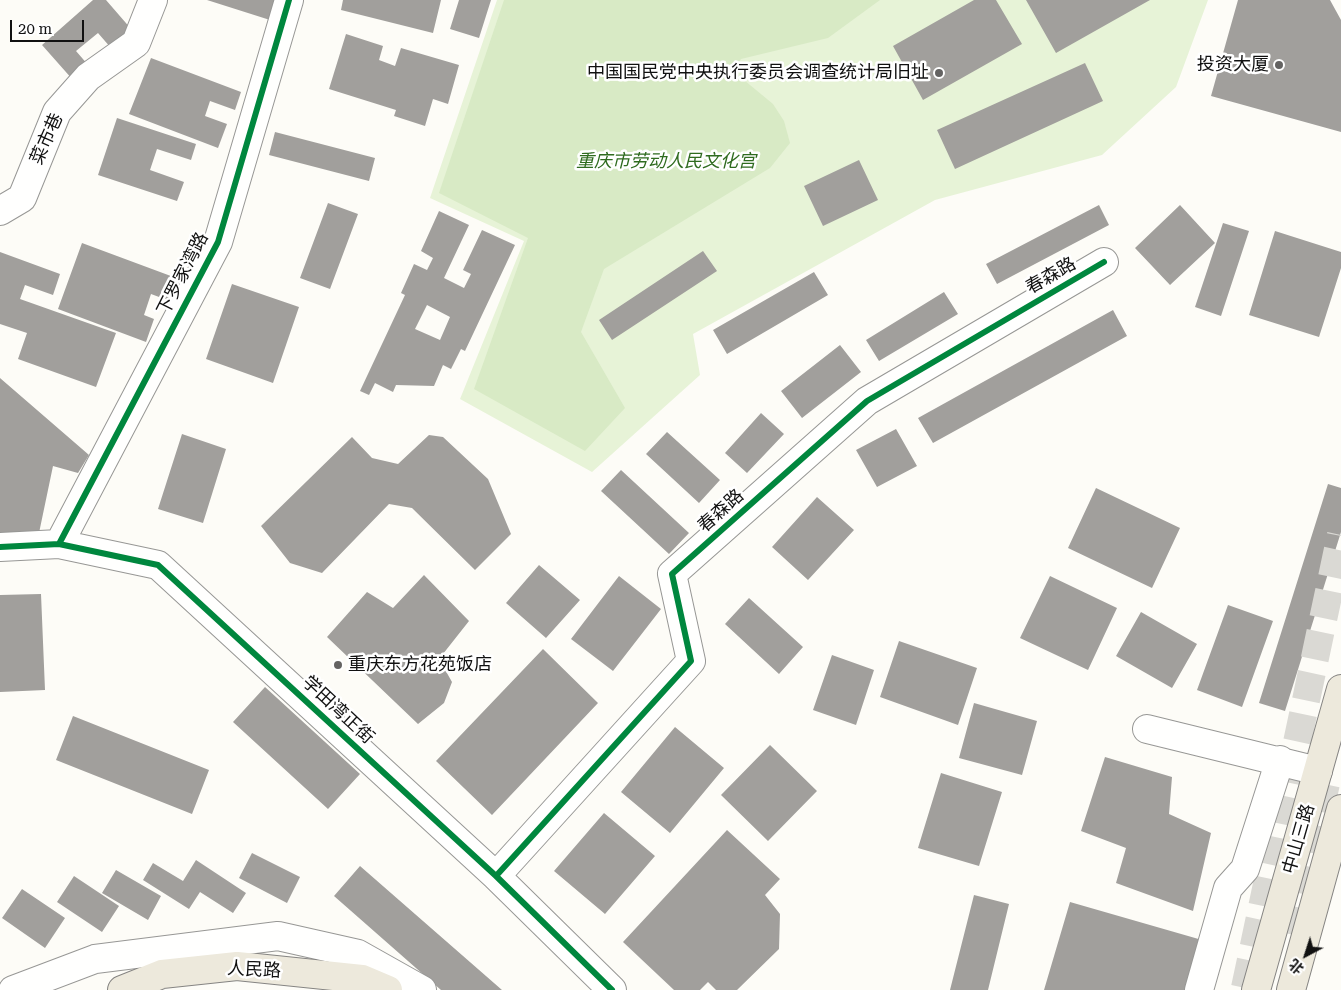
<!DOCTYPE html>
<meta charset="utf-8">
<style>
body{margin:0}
#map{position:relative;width:1341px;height:990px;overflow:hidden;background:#fdfcf7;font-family:"Roboto Serif","Noto Sans SC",serif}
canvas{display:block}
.north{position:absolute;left:1281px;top:930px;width:50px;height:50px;-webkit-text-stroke:4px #fff;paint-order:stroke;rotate:220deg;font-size:14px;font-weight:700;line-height:20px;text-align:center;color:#111}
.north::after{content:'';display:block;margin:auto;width:18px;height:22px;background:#111;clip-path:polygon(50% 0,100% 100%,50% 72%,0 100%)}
.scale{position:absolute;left:10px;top:20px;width:74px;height:22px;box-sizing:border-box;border:2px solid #111;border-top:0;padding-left:6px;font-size:15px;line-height:18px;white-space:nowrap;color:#111;-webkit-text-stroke:4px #fff;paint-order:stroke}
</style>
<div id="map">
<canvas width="1341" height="990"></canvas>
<div class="north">北</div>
<div class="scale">20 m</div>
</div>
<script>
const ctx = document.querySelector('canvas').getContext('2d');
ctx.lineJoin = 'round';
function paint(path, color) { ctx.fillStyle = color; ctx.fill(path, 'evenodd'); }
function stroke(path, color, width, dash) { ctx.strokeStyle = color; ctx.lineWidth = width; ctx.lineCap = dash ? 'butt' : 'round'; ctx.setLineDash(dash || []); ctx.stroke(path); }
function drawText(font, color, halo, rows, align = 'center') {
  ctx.font = font + ' "Roboto Serif","Noto Sans SC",serif'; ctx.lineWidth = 5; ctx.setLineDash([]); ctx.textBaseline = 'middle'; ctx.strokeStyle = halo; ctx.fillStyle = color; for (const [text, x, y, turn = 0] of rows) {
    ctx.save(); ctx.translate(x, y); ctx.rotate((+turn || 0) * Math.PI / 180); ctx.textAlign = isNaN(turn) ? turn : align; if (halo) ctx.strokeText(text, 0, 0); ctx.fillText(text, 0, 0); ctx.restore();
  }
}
paint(new Path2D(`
 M497,0h711l-32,87 -74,68 -167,45 -242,134 7,41 -108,97 -132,-73 64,-158 -94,-43z`), '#e7f3d7');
paint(new Path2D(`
 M504,0h376l-52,38 -87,21 -8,12 40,33 11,17 6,22 -20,25 -166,101 -23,63 44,76 -40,43 -111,-62 54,-151 -89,-45z`), '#d8eac5');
paint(new Path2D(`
 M93,0h13l26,30 -21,18 -13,-15 -22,18 13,15 -16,14 -31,-35z
 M207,0h69l-6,20z
 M343,0h98l-8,33 -92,-23z
 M459,0h32l-12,38 -29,-9z
 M974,0h22l26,44 -99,56 -30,-54z
 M1026,0h124l-94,53z
 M1238,0h92l11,20v112l-130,-36z
 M346,34l37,12 -4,14 16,6 6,-18 58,17 -11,39 -15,-5 -8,27 -31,-10 2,-6 -67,-21z
 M151,58l90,34 -6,18 -25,-9 -5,15 22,8 -9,24 -89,-34z
 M1085,63l18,38 -148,68 -18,-39z
 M117,118l79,26 -5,16 -34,-11 -7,21 34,12 -7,19 -79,-26z
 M275,132l100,26 -6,23 -100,-26z
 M859,160l19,40 -55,26 -19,-40z
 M328,203l30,11 -28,75 -30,-11z
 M1099,205l10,20 -112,59 -11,-20z
 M1180,205l35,38 -45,42 -35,-37z
 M439,211l30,14 -25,53 20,10 7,-14 -8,-4 19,-40 33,15 -50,106 -4,-2 -10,20 -8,-4 -9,21 -38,-1 -3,7 -18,-9 -6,12 -9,-4 45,-96 -4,-2 13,-29 13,6 6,-12 -12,-7zM427,305l23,12 -10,23 -25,-11z
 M1223,223l26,8 -28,85 -26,-9z
 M1275,231l66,21v16l-22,69 -70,-22z
 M82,243l105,39 -9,22 -27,-10 -7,21 10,4 -8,23 -88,-33z
 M703,251l14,20 -105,69 -13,-20z
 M0,252l60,22 -7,21 -28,-10 -5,14 96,34 -20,54 -78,-28 9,-26 -27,-9z
 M814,272l14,23 -101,59 -14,-24z
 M232,284l67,23 -26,76 -67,-24z
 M944,292l14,22 -79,47 -13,-21z
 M1113,310l14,26 -194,107 -15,-25z
 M840,345l21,27 -59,46 -21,-27z
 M0,378l89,77 -11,18 -25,-7 -14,67 -39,4z
 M761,413l23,21 -37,39 -22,-20z
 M896,429l21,37 -40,21 -21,-37z
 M667,432l53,48 -21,23 -53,-49z
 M182,434l44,15 -23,74 -45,-14z
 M429,435l14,2 45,42 23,55 -36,36 -63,-62 -23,-4 -67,69 -32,-10 -29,-37 91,-89 20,21 26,6z
 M621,470l68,63 -20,21 -68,-63z
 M1328,484l13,4v44l-56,179 -26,-8z
 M1096,488l84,40 -28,60 -84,-40z
 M817,497l37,33 -46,50 -36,-33z
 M539,565l41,35 -34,38 -40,-35z
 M424,575l45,46 -30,38 13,23 -8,21 -26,21 -91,-87 40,-45 26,16z
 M619,576l42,33 -48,62 -42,-32z
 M1050,576l67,32 -29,62 -68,-32z
 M41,594l4,96 -45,2v-97z
 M749,598l54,49 -24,27 -54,-50z
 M1228,605l45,16 -31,86 -45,-17z
 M1141,612l56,32 -25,44 -56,-32z
 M899,641l78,27 -19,57 -78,-28z
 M543,649l55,54 -106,112 -56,-54z
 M832,655l42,15 -18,55 -43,-15z
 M265,687l95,87 -32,35 -95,-87z
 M974,703l63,18 -15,54 -63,-17z
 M73,716l136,54 -17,44 -136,-54z
 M675,727l49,41 -54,65 -49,-41z
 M770,745l47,46 -49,50 -47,-46z
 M1105,757l67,20 -3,37 42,19 -18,78 -77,-28 10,-35 -45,-17z
 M941,773l61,19 -23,74 -61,-18z
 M604,813l51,43 -50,58 -51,-43z
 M727,830l53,49 -15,16 15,19 -1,35 -42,41h-21l-8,-8 -8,8h-26l-51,-48z
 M252,853l48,24 -13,26 -48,-25z
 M196,860l50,33 -13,20 -33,-21 -11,17 -46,-29 10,-17 30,18z
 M360,866l142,124h-61l-107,-94z
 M116,870l45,26 -13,24 -46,-27z
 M74,876l45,30 -17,26 -45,-30z
 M22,889l43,29 -20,30 -43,-30z
 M974,895l35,9 -21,86h-38z
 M1070,902l132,38 -14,50h-144z`), '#a19f9c');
stroke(new Path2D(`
 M1294,935l32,-152
 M1245,988l96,-453`), '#dad9d4', 28, [28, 14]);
const minor = new Path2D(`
 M0,211l22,-13 35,-86 31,-35 48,-34 17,-43
 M59,544l159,-302 71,-242
 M0,547l59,-3 99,21 338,311 116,114
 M1147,729l171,42
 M496,876l195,-215 -19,-87 195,-173 237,-139
 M13,990l82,-31 183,-23 80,18 64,36
 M1199,990l29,-102 17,-19 35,-109`);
const major = new Path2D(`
 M122,990l40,-16 75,-8 125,13 26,11
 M1256,990l85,-301
 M1291,990l50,-181`);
stroke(minor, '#979795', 30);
stroke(major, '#858482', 30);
stroke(minor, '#fffffe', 28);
stroke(major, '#ede9dc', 28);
stroke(new Path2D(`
 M59,544l159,-302 71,-242
 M0,547l59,-3 99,21 338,311 116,114
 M496,876l195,-215 -19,-87 195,-173 237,-139`), '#00873e', 6);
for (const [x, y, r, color] of [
 [1279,65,5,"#646362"],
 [939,73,5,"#646362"],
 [338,665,5,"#646362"]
]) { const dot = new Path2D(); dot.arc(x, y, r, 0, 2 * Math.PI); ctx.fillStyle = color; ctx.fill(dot); stroke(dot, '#fff', 2); }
drawText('18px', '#111', '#fff', [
 ["投资大厦",1269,65],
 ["中国国民党中央执行委员会调查统计局旧址",929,73],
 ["重庆东方花苑饭店",348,665,"left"]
], 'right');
drawText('18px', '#111', '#fff', [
 ["菜市巷",47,139,-66],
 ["下罗家湾路",183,274,-63],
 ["春森路",1051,276,-30],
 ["春森路",721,511,-42],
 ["学田湾正街",338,710,43],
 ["中山三路",1299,839,-74],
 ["人民路",254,970,3]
]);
drawText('italic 18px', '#2f6b1f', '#fff', [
 ["重庆市劳动人民文化宫",666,162]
]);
</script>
